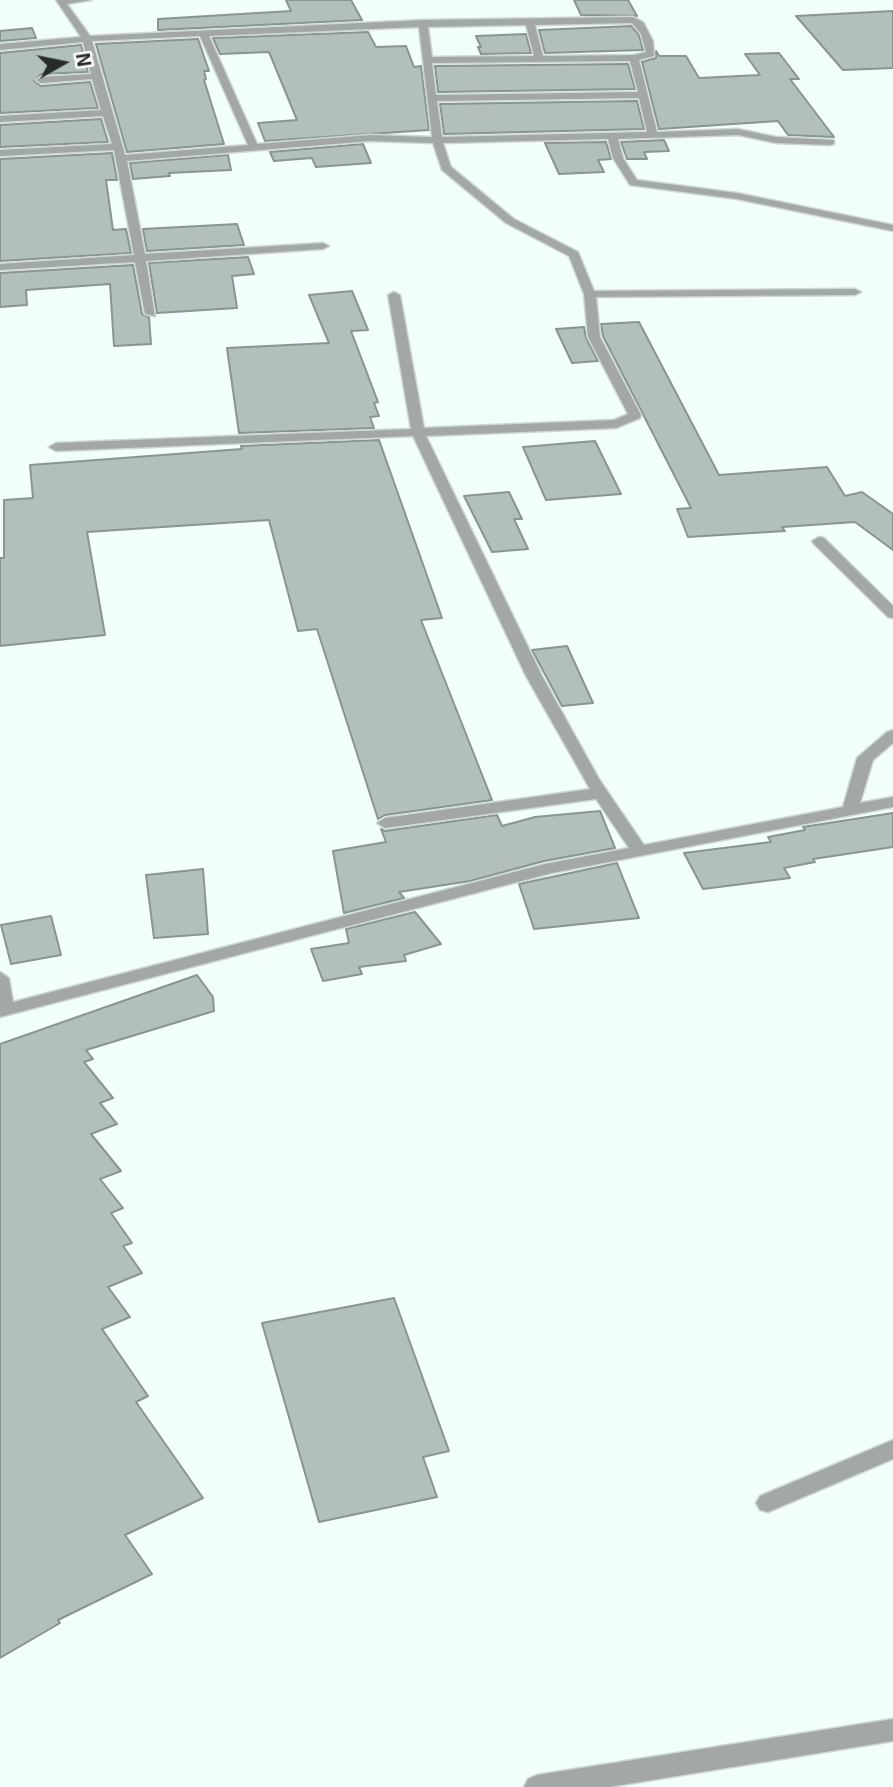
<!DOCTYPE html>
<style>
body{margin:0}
#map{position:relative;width:893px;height:1787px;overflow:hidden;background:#f1fefa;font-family:"Exo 2",sans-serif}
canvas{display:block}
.north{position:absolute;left:28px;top:28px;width:70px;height:70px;-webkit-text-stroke:5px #fff;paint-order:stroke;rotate:81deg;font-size:19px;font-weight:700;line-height:28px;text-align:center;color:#272c2a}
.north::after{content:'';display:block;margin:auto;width:24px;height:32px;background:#272c2a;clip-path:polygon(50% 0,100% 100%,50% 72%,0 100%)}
</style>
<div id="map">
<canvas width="893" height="1787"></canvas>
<div class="north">N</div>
</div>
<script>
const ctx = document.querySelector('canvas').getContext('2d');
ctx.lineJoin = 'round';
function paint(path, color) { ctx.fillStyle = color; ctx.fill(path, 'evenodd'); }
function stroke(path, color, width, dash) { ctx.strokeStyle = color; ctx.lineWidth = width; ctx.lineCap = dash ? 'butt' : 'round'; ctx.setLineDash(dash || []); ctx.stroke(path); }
const building = new Path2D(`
 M286,0h65l11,20 -204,10v-11l133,-8z
 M574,0h54l9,16 -56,-1z
 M893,11v57l-50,2 -47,-54z
 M631,26l8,9 4,15 -98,3 -6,-23z
 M32,28l4,10 -36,3v-10z
 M368,32l8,15 30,-1 8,21 7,-1 8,64 -164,11 -7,-18 39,-3 -28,-68 -49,2 -7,-16z
 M526,34l5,19 -50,1 -3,-7h3l-5,-11z
 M198,39l11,32h-5l2,8 -2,1 20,64 -97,8 -31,-108z
 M81,45l7,27 -47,2 -7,7 7,5 49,-4 8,26 -98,5v-60z
 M656,51l3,5h27l13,22 61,-3 -15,-21 34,-1 20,26h-9l44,58 -46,-2 -10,-14 -119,8 -17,-67 14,-4z
 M628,64l7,25 -197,3 -3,-26z
 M637,101l7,28 -200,5 -4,-30z
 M101,119l7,23 -108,5v-22z
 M664,140l5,11 -25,1 3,7h-20l-6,-17z
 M606,142l5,17 -13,1 6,12 -45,2 -14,-31z
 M363,144l8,19 -55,4 -4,-9 -38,3 -4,-9z
 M112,153l5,27h-11l7,50 13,-1 5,24 -131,8v-102z
 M228,155l3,15 -62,3 1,3 -37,3 -3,-16z
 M237,224l7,21 -97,6 -4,-22z
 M248,257l6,17 -22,2 5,32 -80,5 -8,-50z
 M133,265l9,49 7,3 2,27 -37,2 -4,-62 -84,6 1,15 -27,2v-34z
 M352,291l16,39 -17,1 27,71 -4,1 5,13 -9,1 4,11 -135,5 -12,-85 102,-5 -20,-48z
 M639,322l80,153 108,-8 18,29 17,-4 31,22v36l-38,-28 -73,5 3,4 -97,6 -11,-28 14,-1 -88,-172 -2,-12z
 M584,327l2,11 12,23 -26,2 -16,-34z
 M379,440l63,178 -21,2 71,180 -107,15 -7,4 -61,-190 -19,2 -29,-111 -182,12 18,103 -105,11v-88h4v-58l29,-2 -3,-33 212,-16 -1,-3z
 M595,441l26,53 -75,6 -23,-53z
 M509,492l13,27h-8l14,30 -36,3 -28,-56z
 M567,646l26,57 -31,3 -30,-56z
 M600,811l15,37 -71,13 -74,20 -71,11 5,6 -60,15 -11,-62 53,-9 -5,-13 4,2 112,-16 5,11 33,-9z
 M893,813v34l-80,12 2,3 -31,6 6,10 -87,11 -19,-36 87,-11 -3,-5 37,-7 -2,-3z
 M617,863l22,55 -105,11 -15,-45z
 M203,869l5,65 -54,4 -8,-63z
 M415,912l26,32 -37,11 2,6 -47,6 3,7 -39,7 -12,-32 38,-6 -3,-14z
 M51,916l10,39 -50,9 -10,-39z
 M197,975l16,22 1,14 -128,39 7,9 -9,3 29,36 -13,5 17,21 -26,10 30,37 -21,8 23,29 -12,5 21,30 -9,3 19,27 -34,14 22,30 -28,12 46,67 -12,6 67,96 -78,37 27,39 -94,46 2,3 -60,35v-614z
 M394,1298l55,153 -26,6 14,40 -118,25 -57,-199z`);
paint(building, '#b3bfbc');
stroke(building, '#899592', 2);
const minor = new Path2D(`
 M56,0h35l-24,4 23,32 333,-16 210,-3 10,5 10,19 1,15 -15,4 18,72 81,-3 38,8 58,3v4l-4,1 -54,-2 -38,-8 -120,4 5,19 14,22 100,13 156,32v6l-156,-32 -107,-14 -17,-27 -5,-19 -165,4 8,24 63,52 64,33 16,39 261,-2 6,3 -6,3 -259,2 4,40 41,78 -1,3 -24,10 -190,8 116,240 57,103 45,66 199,-38 14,-49 30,-26 6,-2v13l-20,17 -13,43 33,-6v10l-341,66 -552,144v-45l9,6 4,24 532,-138 84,-16 -33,-49 -211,29 -8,-5 8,-5 205,-29 -64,-113 -113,-240 -357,15 -7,-4 7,-4 355,-14 -23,-134 6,-3 6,3 24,133 190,-8 14,-6 -40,-77 -4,-43 -15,-38 -63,-33 -64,-53 -9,-27 -63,-2 -243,20 18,93 178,-11 6,3 -6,3 -177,12 9,55 -10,-2 -10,-52 -135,8v-6l134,-9 -20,-105 -114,6v-6l112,-6 -9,-28 -103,6v-6l101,-6 -9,-31 -51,4 -5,-3 5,-3 50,-3 -8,-32 -83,8v-6l81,-7zM632,23l9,11 5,18 -12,3 -91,1 -8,-31zM526,25l8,31 -102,1 -4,-30zM419,27l13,110 -62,-2 -113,9 -48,-108zM200,36l48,109 -123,10 -33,-114zM630,61l8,31 -202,3 -4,-32zM639,98l8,34 -205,5 -5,-36z
 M819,537l5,1 69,68v12l-5,-1 -74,-73 -2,-3z
 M893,1440v19l-125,53 -8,-2 -4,-7 4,-7z
 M893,1719v22l-284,46h-85l4,-8 9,-4z`);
stroke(minor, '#cdd8d5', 3);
paint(minor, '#a3a8a6');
</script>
